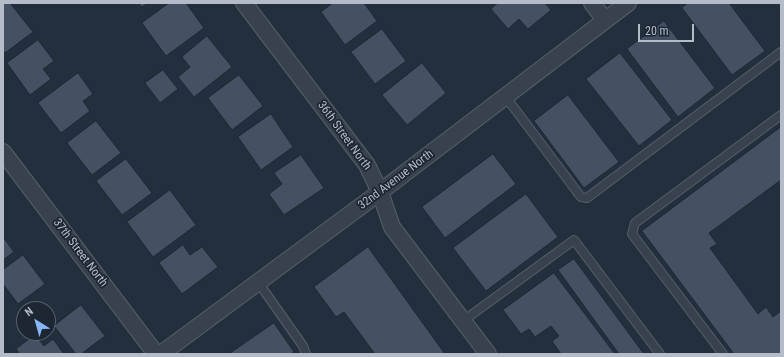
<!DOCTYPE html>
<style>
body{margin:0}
#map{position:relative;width:784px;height:357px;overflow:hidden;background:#242f3e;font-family:"Roboto Condensed",sans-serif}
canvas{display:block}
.frame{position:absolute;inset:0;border:4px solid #b4bcc9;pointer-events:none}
.north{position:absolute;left:16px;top:301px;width:40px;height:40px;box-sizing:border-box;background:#1d2633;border:1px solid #59626f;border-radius:50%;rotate:323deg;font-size:11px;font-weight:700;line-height:16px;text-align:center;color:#b4bcc9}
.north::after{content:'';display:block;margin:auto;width:14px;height:18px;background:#8ab4f8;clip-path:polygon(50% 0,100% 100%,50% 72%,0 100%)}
.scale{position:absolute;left:638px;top:24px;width:56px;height:18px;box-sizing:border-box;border:2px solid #b4bcc9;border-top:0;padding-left:5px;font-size:12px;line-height:14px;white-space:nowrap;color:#b4bcc9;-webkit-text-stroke:3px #1d2633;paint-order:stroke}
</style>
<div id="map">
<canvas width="784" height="357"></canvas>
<div class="frame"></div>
<div class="north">N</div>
<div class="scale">20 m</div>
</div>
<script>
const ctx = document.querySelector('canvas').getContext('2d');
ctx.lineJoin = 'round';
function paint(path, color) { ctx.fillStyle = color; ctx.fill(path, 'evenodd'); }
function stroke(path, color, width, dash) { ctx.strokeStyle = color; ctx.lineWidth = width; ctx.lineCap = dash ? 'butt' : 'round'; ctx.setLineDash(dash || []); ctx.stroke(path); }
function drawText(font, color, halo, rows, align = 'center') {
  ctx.font = font + ' "Roboto Condensed",sans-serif'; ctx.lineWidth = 3.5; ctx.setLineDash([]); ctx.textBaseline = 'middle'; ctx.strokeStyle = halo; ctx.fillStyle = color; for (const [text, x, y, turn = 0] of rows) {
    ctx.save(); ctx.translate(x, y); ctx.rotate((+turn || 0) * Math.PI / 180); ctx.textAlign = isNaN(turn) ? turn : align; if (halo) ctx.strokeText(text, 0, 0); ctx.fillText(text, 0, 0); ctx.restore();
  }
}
const building = new Path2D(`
 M3,3h7l23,29 -28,21 -2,-3z
 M139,3h9l-6,4z
 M169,3h17l18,25 -38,28 -24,-33z
 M333,3h31l13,18 -32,24 -24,-33z
 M498,3h47l6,7 -23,19 -9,-10 -11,10 -17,-20z
 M688,3h41l36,48 -33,24 -50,-67z
 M664,21l51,67 -37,29 -51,-68z
 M382,29l24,32 -31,23 -24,-32z
 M207,36l25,31 -38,30 -16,-20 12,-10 -8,-10z
 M38,40l16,21 -11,8 8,10 -21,16 -23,-32z
 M620,53l52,67 -33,26 -53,-67z
 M422,63l24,30 -39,32 -25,-30z
 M163,70l15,19 -18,14 -15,-20z
 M78,73l15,21 -10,7 7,10 -29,22 -23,-30z
 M239,75l24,31 -31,24 -24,-32z
 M568,95l51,67 -35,26 -50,-67z
 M271,114l22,33 -32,23 -23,-33z
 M96,121l25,32 -29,22 -25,-32z
 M781,127v53l-72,53 8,11 -7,4 48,66 8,-7 7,10 8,-6v43h-47l-92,-123z
 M493,154l23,30 -71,54 -23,-31z
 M301,155l23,33 -40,27 -15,-21 13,-10 -8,-11z
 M126,159l26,34 -30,22 -26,-34z
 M170,190l26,35 -43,32 -26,-35z
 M526,194l32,43 -72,54 -33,-43z
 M3,237l11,15 -11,8z
 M183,245l7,10 12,-8 16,20 -36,27 -23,-31z
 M368,247l77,107h-70l-31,-42 -8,5 -22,-30z
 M23,255l22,29 -27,20 -15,-20v-14z
 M574,259l70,95h-25l-61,-84z
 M554,273l61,81h-54l-9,-13 7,-5 -8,-10 -16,11 -6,-8 -8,5 -18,-24z
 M81,305l24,31 -24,18h-5l-22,-28z
 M274,323l20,29 -3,2h-62z
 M35,335l9,11 9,-7 11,15h-44l-4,-5z`);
paint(building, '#455162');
stroke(building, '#1f2835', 1);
const service = new Path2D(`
 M505,96l76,101 6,1 194,-146
 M258,282l45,64 3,8
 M463,321l111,-81 86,114
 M723,354l-91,-120 3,-11 146,-108`);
const minor = new Path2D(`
 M244,3l123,162 13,27 12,35 96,127
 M592,3l13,17
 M3,152l153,202
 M161,354l219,-162 248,-189`);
stroke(service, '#565f6c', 10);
stroke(minor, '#565f6c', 18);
stroke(service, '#38414e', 8);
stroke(minor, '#38414e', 16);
drawText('12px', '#b4bcc9', '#1d2633', [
 ["36th Street North",344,136,54],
 ["32nd Avenue North",396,180,-37],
 ["37th Street North",80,253,53]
]);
</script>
